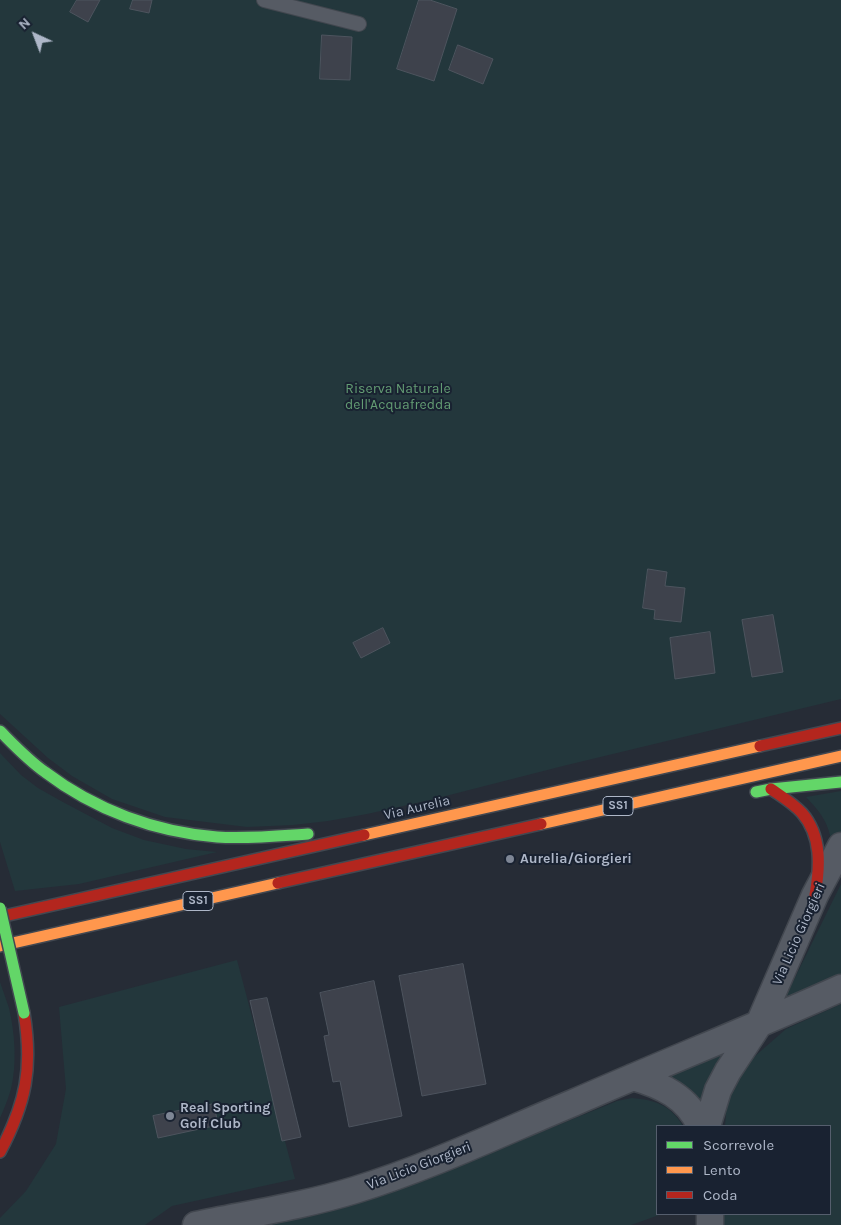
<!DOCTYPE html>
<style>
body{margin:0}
#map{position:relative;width:841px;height:1225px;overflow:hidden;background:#262c36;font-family:Karla,sans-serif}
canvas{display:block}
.legend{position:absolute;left:656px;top:1125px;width:175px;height:90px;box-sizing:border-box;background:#192231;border:1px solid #555e6d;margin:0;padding:6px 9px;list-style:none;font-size:15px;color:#aeb7c8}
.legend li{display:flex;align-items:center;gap:10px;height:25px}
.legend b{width:25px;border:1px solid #555e6d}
.north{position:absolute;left:10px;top:10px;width:50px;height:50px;-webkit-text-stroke:4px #192231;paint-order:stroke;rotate:317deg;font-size:14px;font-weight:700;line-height:20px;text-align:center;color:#aeb7c8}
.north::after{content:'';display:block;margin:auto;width:18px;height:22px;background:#aeb7c8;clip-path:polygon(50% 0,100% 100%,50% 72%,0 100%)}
</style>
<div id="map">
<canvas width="841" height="1225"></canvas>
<ul class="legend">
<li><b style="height:6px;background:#63d668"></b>Scorrevole</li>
<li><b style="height:6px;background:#ff974d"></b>Lento</li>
<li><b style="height:6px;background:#b3261e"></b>Coda</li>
</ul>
<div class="north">N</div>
</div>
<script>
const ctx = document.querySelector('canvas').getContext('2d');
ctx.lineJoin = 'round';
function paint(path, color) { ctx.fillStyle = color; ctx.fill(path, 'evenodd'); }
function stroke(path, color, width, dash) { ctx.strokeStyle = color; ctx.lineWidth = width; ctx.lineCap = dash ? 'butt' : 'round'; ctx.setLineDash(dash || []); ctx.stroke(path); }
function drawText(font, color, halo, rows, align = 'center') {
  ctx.font = font + ' Karla,sans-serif'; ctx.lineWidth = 4; ctx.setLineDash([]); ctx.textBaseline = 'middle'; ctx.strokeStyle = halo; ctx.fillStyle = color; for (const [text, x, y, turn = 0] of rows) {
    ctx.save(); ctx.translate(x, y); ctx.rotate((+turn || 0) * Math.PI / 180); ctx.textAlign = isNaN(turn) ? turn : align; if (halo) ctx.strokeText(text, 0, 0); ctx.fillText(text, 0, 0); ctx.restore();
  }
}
paint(new Path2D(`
 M0,0h841v699l-278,67 -133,34 -63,14 -39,7 -35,4 -46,2 -82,-10 -53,-18 -40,-23 -24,-18 -48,-44z
 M0,753l21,22 17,13 23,13 51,27 32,12 42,9 31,3 -138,32 -64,7 -15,-49z
 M841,791v46l-9,6c-5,-23 -11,-30 -26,-46z
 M841,884v91l-58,27z
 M237,960l58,219 -123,27 -27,19h-145v-7l26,-27 30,-47 10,-55 -7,-82z
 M0,982c3,9 6,17 9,26 6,25 8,56 2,81 -3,10 -7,20 -11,29z
 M841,1004v221h-117v-11h106v-88h-105l2,-25 19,-37 40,-35z
 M729,1051l-24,58 -42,-33z
 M632,1098c24,2 38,7 51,28h-26v88h5l-31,11h-368l56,-11 32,-10 107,-38 159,-65z`), '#23373c');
const building = new Path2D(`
 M77,0h23l-12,22 -18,-10z
 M133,0h19l-3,13 -19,-4z
 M419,0h11l27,9 -23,72 -37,-12z
 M322,35l30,2 -2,43 -30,-1z
 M458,45l35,14 -10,25 -34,-14z
 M648,569l19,3 -2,14 20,2 -4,34 -27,-3 1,-9 -12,-2z
 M773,615l10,57 -31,5 -10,-57z
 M383,628l7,15 -29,15 -8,-15z
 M710,632l5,41 -40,6 -5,-41z
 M463,964l23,120 -64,12 -23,-120z
 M374,981l28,135 -53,11 -9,-46 -7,1 -9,-46 5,-1 -9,-42z
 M267,998l34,139 -19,4 -32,-140z
 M214,1104l4,21 -60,13 -5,-22z`);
paint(building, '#3e424c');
stroke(building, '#4d545e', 1);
const lane = new Path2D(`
 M264,0l95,24`);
const street = new Path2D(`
 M633,1077c28,8 55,20 67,49
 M707,1126l11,-36 10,-19 31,-47 56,-129 26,-49
 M710,1214v11
 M196,1225c53,-11 107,-19 159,-35 75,-23 146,-57 218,-87 89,-39 179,-75 268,-115`);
const fast = new Path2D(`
 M0,731c14,14 28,29 45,41 50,38 110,60 172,65 30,2 61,-1 91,-3
 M756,792l15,-3 70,-7`);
const slow = new Path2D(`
 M541,824l300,-68
 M364,835l396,-89
 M0,946l278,-63`);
const jam = new Path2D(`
 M760,746l81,-18
 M771,789c10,7 22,14 31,24 20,23 18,54 13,82
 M278,883l263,-59
 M0,917l364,-82
 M0,1152c26,-49 33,-84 24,-139`);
stroke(lane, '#42474f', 16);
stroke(street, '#42474f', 29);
stroke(fast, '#424851', 14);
stroke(slow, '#424851', 14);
stroke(jam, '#424851', 14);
stroke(lane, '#565b64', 14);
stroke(street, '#565b64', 26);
stroke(fast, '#63d668', 11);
stroke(slow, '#ff974d', 11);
stroke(jam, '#b3261e', 11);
const fastBridge = new Path2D(`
 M0,908l24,105`);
stroke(fastBridge, '#424851', 14, []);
stroke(fastBridge, '#63d668', 11);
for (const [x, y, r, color] of [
 [510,859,5,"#7e8695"],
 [170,1116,5,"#7e8695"]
]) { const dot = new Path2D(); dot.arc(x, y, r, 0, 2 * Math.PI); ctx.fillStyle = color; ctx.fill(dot); stroke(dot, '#192231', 2); }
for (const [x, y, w] of [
 [618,806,30],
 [198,901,30]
]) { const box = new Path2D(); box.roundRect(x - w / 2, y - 9.5, w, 19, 4); ctx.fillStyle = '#192231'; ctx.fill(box); stroke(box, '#aeb7c8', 1); }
drawText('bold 12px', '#aeb7c8', null, [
 ["SS1",618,806],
 ["SS1",198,901]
]);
drawText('14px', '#639c73', '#192231', [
 ["Riserva Naturale",398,389],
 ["dell'Acquafredda",398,405]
]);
drawText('14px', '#aeb7c8', '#192231', [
 ["Via Aurelia",417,808,-13],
 ["Via Licio Giorgieri",799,934,-66],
 ["Via Licio Giorgieri",419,1166,-21]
]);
drawText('bold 14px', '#aeb7c8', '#192231', [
 ["Aurelia/Giorgieri",520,859],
 ["Real Sporting",180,1108],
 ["Golf Club",180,1124]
], 'left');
</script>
